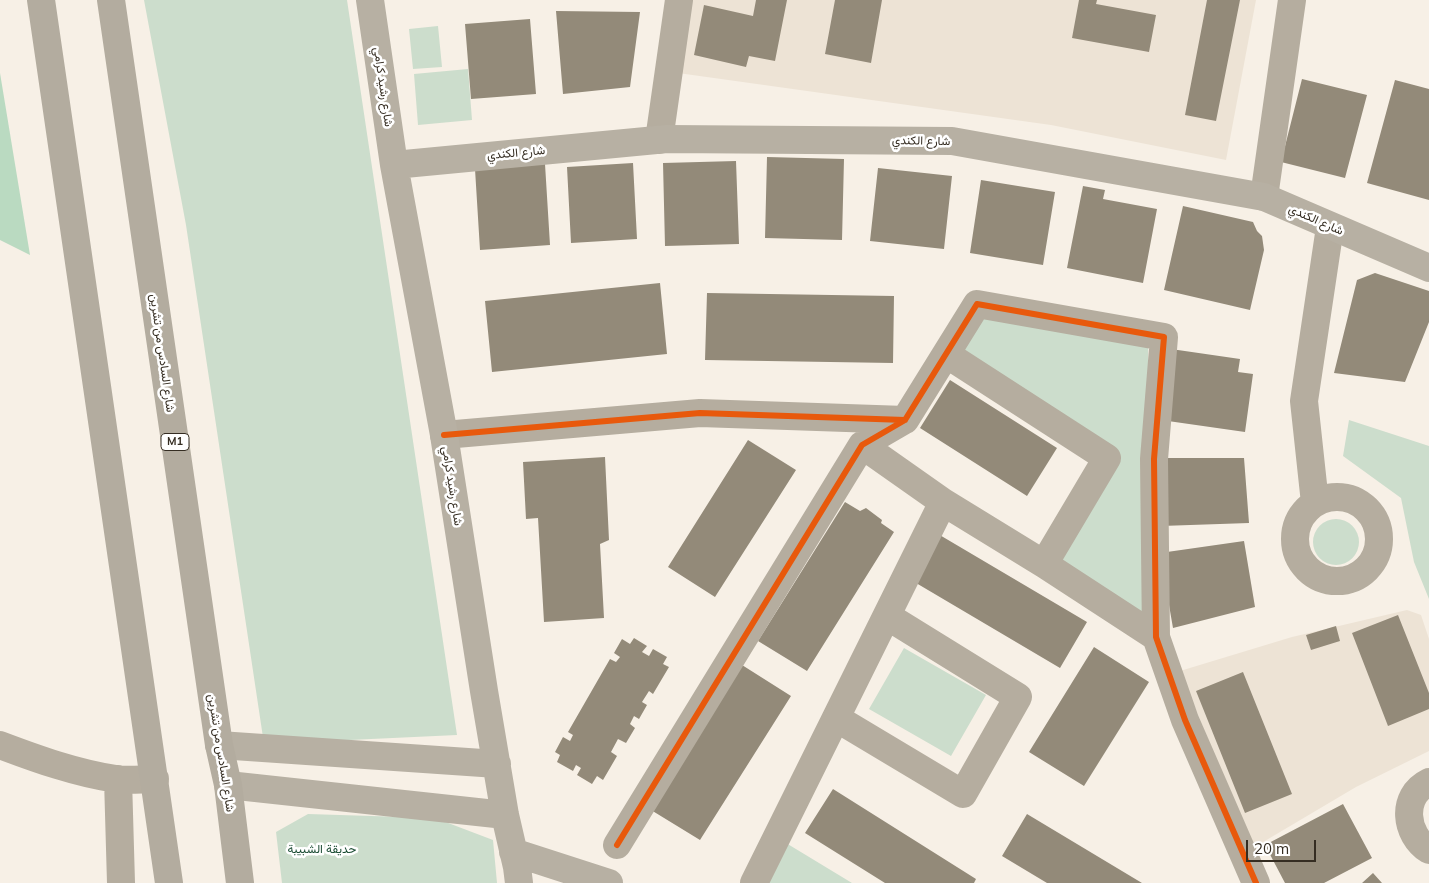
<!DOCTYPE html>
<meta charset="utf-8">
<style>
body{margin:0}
#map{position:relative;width:1429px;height:883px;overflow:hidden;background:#f7f0e6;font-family:Mulish,sans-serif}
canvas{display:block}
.scale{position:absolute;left:1246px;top:840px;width:70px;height:22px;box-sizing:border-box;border:2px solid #352d22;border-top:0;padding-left:6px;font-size:15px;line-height:18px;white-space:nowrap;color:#352d22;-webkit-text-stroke:4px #fff;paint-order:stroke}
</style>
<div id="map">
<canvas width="1429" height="883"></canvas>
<div class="scale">20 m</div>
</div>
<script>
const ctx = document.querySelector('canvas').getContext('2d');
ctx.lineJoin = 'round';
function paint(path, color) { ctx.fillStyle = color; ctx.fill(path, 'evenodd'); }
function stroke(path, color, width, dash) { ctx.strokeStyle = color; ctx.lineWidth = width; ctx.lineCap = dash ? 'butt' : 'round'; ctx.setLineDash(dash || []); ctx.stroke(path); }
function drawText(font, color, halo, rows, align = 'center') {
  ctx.font = font + ' Mulish,Vazirmatn,sans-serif'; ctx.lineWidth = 5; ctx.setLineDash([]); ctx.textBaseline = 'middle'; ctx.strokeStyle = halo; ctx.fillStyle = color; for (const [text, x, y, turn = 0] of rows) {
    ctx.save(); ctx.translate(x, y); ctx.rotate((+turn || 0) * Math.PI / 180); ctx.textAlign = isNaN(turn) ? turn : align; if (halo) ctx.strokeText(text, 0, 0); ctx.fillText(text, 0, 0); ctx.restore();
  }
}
paint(new Path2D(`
 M691,0h565l-30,160 -175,-35 -373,-52z
 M1407,610l14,5 8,24v112l-73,36 -103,61 -73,-177 112,-34z`), '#ede3d5');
paint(new Path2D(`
 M144,0h203l110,735 -193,9 -78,-519z
 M438,26l4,41 -29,2 -4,-40z
 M468,69l4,51 -54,5 -4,-51z
 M980,311l168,30 1,283 -93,-63 59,-106 -159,-103z
 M1349,420l80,26v153l-15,-37 -13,-64 -58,-42z
 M1313 542a23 23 0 1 1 46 0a23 23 0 1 1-46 0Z
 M904,648l82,47 -35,61 -82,-47z
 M308,814l127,4 58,22 4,43h-215l-6,-51z
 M786,843l66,40h-83l-6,-3z`), '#cdc');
paint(new Path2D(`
 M0,73l30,182 -30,-15z`), '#badac1');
paint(new Path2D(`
 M756,0h31l-12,61 -26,-5 -3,11 -52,-12 10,-50 49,11z
 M835,0h47l-11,63 -46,-9z
 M1079,0h18l-1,4 60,11 -7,37 -77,-14z
 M1207,0h33l-24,121 -31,-6z
 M556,11l84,1 -10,75 -67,7z
 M530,19l6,75 -65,5 -6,-75z
 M1302,79l65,16 -22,83 -64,-16z
 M1395,80l34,9v111l-62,-17z
 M767,157l77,2 -2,81 -77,-2z
 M736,161l3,83 -74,2 -2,-83z
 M633,163l4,76 -66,4 -4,-76z
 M545,164l5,81 -70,5 -5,-81z
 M878,168l74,8 -8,73 -74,-8z
 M981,180l74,12 -12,73 -73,-12z
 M1083,186l22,4 -2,9 54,10 -14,74 -76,-15z
 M1183,206l70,16 4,9 5,5 2,14 -14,60 -86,-20z
 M1375,273l54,18v31l-24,60 -71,-9 23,-93z
 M660,283l7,71 -175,18 -7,-71z
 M707,293l187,3 -1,67 -188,-3z
 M1171,349l69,10 -2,13 15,2 -8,58 -84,-12z
 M950,380l107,68 -30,48 -107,-68z
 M748,440l48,30 -81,127 -47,-30z
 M605,457l4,83 -9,4 4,74 -60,4 -6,-104 -12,1 -3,-57z
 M1159,458h85l5,65 -88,3z
 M845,502l15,9 6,-3 16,12 -1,3 13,9 -87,139 -49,-30z
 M938,534l149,88 -27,46 -149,-88z
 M1244,541l11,66 -82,21 -13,-75z
 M1398,615l31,78v16l-41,17 -36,-93z
 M1336,626l4,15 -29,9 -5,-15z
 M634,638l13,8 -5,6 7,4 4,-7 14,8 -4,7 6,3 -16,27 -4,-3 -7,11 5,3 -8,14 -5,-3 -4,8 5,4 -9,15 -8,-4 -7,13 6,4 -14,24 -6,-4 -5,8 -15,-9 4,-7 -5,-3 -3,6 -16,-9 3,-7 -5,-3 8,-15 7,4 3,-6 -5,-3 42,-73 6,3 4,-5 -6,-4 8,-14 8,5z
 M1094,647l55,35 -65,104 -55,-34z
 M742,665l49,31 -91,144 -49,-30z
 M1243,672l49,122 -47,19 -49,-122z
 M833,789l143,90 -2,4h-89l-80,-50z
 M1343,804l29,54 -48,25h-39l-20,-38z
 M1027,814l115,69h-95l-45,-27z
 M1373,873l9,10h-20z`), '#938a79');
stroke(new Path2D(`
 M659,140l20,-140
 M1264,197l28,-197
 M946,354l161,104 -63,106
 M444,435l256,-22 205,7
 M862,445l81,57 101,62 112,73
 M1295 539a42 42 0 1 1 84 0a42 42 0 1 1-84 0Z
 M1315,503l-11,-102 26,-174
 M836,718l127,76 55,-97 -131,-81
 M0,745c37,14 76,28 116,34 12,2 26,0 39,0
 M118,779l3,104
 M1429,782c-29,14 -24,53 0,68
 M617,845l245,-400 43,-25 72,-116 187,33 -10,122 2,178 29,83 71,163
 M754,883l189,-381`), '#b5ad9f', 28);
stroke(new Path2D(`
 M370,0l24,165 50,270 40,256 21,124 12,52 2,16
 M394,165l273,-26 285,2 312,56 165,71
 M219,745l278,19
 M228,785l277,30
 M513,852l96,31`), '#b7b0a3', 28);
stroke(new Path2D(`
 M41,0l128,883
 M111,0l108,745 9,40 12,98`), '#b3ac9f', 28);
stroke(new Path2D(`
 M444,435l256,-22 205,7
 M617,845l245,-400 43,-25 72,-116 187,33 -10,122 2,178 29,83 71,163`), '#e8590c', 6);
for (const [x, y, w] of [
 [175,442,28]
]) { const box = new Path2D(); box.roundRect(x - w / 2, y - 8.5, w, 17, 4); ctx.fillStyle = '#fff'; ctx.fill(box); stroke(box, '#352d22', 1); }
drawText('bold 11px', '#352d22', null, [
 ["M1",175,442]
]);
drawText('12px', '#352d22', '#fff', [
 ["شارع رشيد كرامي",383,87,82],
 ["شارع الكندي",921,141,1],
 ["شارع الكندي",516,153,-5],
 ["شارع الكندي",1316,220,24],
 ["شارع السادس من تشرين",162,353,82],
 ["شارع رشيد كرامي",452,486,81],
 ["شارع السادس من تشرين",221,753,81]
]);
drawText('12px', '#184a31', '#fff', [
 ["حديقة الشبيبة",322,849]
]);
</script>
